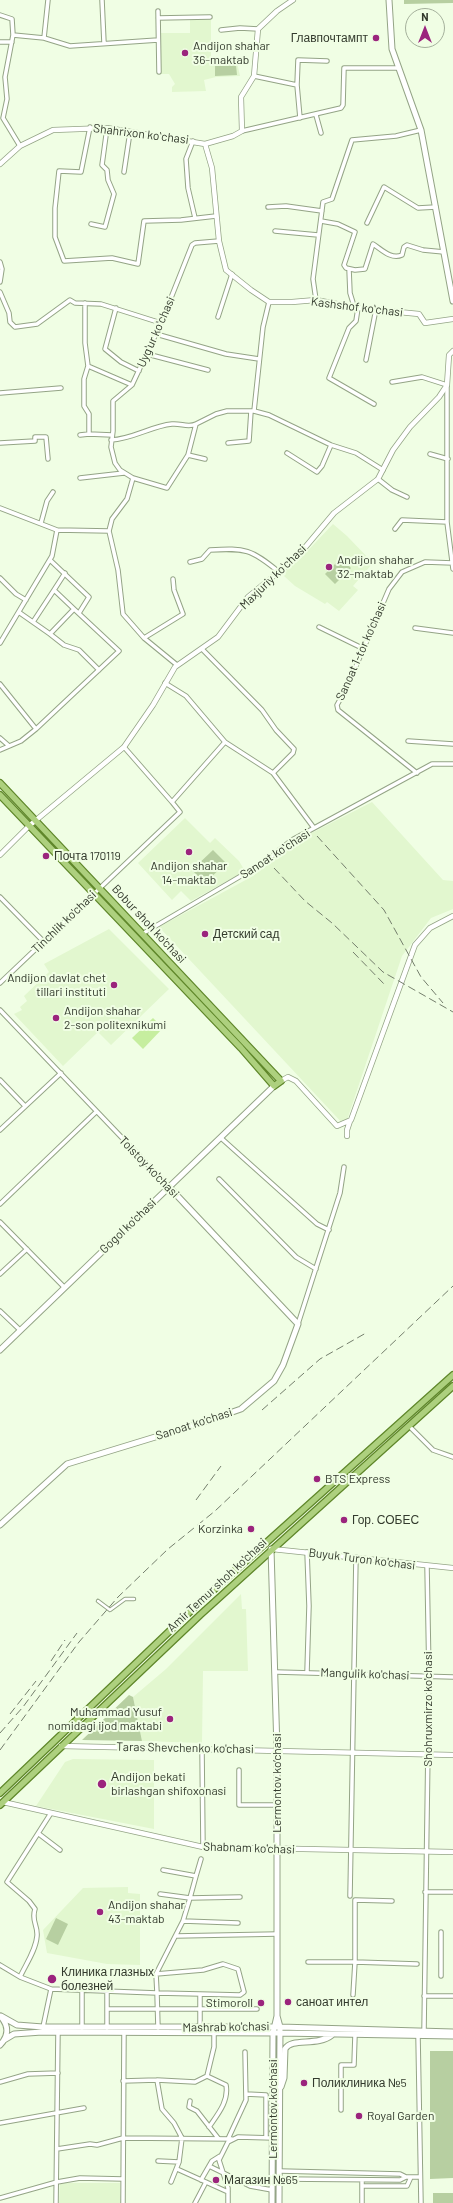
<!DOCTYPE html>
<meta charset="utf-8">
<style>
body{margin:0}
#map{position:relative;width:453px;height:2203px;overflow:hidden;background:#f0fee4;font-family:Barlow,sans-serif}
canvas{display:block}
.north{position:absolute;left:405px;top:8px;width:40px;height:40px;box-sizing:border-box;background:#f0fee4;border:1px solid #a4b09b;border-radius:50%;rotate:0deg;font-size:11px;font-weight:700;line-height:16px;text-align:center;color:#333a2d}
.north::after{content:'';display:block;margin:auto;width:14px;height:18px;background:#9b247d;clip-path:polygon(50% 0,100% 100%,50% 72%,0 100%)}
</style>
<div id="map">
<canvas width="453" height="2203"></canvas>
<div class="north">N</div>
</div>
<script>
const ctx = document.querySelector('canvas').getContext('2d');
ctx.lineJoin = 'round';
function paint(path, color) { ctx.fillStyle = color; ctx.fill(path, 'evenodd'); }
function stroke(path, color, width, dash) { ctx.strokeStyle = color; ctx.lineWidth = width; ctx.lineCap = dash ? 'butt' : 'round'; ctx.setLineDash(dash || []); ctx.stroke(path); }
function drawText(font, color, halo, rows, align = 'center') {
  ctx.font = font + ' Barlow,sans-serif'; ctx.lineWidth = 4; ctx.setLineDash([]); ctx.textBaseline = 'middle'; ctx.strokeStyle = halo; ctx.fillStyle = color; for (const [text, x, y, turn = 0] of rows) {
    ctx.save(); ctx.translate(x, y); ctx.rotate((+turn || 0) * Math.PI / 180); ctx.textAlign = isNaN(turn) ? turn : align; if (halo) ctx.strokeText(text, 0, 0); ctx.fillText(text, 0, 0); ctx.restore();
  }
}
paint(new Path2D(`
 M190,19h21v43h26l3,14 -24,1 -12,3 2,11 -34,1v-5l3,-3 -6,-10h-9v-41h30z
 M333,524l14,12 26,27 -20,23 5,4 -19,21 -12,-9 -2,2 -30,-18 -11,-10 2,-2 -2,-3 13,-9z
 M372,802l71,78 10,1v28l-22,9 -29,38 -57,170 -186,-199 94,-51 45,-36z
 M185,818l25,25 5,-5 24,23 6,10 -54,30 -10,-10 -9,9 -34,-37z
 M109,929l60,60 -58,56 -13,-13 -35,34 -49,-52 8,-4 -2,-3 7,-6 -3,-5 25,-24 -5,-8z
 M241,1594l1,15h4l2,62h-45l-1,72 -60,-2 -9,-44 33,-28z
 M73,1759l81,1v69l-118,-23 29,-44z
 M128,1887v6l12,1v71l-33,-1 -60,-11 -4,-23 40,-42z
 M60,2183h60v20h-61z`), '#e2f7cf');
paint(new Path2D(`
 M404,0h49v3l-49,1z
 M236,65l1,10 -22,1v-10z
 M341,558l10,10 -16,16 -10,-10z
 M213,850l13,13 -21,20 -13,-13z
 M129,1695l4,2 9,44 -60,-1z
 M56,1918l12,6 -10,21 -12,-6z
 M430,2051h23v127l-23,1z
 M433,2193h20v10h-20z`), '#b7cfa1');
paint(new Path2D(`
 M153,1018l10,10 -20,21 -11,-11z`), '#c6ee9f');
const pedestrian = new Path2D(`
 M98,1601l12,9 15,-11h9`);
const minor = new Path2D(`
 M102,0l2,43
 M158,11l1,61
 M0,15l12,4 1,16 -8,42 2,22 -4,19 17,28
 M158,18l52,-1
 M221,30l19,-2 18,1
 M13,35l31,3 4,-38
 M44,38l26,8 88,-6
 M0,42h12
 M254,76l43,9 3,33
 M297,85l1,-25 29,1
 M316,115l5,18
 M90,127l-9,45 -22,-1 -4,37v29l9,24 48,-3 26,6 6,-43 37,-1 35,-4
 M242,131l99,-23 2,-3 1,-37h55
 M193,141l-7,18 2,29 7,30
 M124,172l6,-40
 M268,207l18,-1 36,5
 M321,221l17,3 17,8 -11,33 2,3 9,2 10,-1 8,-25c8,5 18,16 29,11l2,-8 3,-2 16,5 21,2
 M367,223l17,-36 34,21 18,-1
 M91,224l14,3 9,-33 -6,-14 -1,-10 -5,-5 5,-37
 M275,231l43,4
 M219,241l-24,2 -3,2 -31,78 -29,62 -19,16v30l-2,16 4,16 5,7 13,8 34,10 21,-33 8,-31 20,-10 11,-3h27l15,4 62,30 25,8 27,17
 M0,262l2,7 -2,13
 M349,269l1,24 4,13
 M0,292l9,21 1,9 5,5 22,-3 33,-24 5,3 26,1 60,19
 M316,300l-3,-21 10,-77 9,-3 20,-59 44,-4 25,-6
 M85,303v40l3,23 44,19
 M116,308l-11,41 16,13 18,9
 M358,308l-2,13 -7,7 -20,50 45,26
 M218,317l14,-43
 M156,334l70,20 33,5
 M147,354l61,16
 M366,360l10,-51
 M88,366l-4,13v27l5,8v20l23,1
 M392,382l30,-5 25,8v137l6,47
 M0,393l61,-5
 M254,411l9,-84 6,-25
 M80,435l9,-1
 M111,440c22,-1 40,-14 61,-16 9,-1 16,4 24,0
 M0,443l35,-2v-4h11l2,22
 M228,443l21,-2 2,-30
 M287,453l30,19 5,-6 9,-21
 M430,454l18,5
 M188,455l17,4
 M80,478l44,-5
 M133,478l-6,21 -15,20 -3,12 9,39 5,44 21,24 33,27
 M378,479l14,11 15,7
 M0,508l57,22
 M41,523l6,-22 6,-9
 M395,529l7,-9 45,2
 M50,560l39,37 -10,16
 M190,562l12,-3 8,-9c36,-2 41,-1 69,22
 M65,573l-11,17 20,19
 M0,578l16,16 10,6
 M33,622l21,-32
 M319,627l45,22
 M415,628l38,5
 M50,634l14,11 15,5 20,20
 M144,638l39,-24 -9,-24 -1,-11
 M0,643l52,-87 5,-26 52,1
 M202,649l60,61 14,20 18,19 -1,4 -20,20
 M165,683l21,13 39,46 48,31 41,55
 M0,684l36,45 83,-78 -45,-42 -24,25 -30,-21
 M0,738l8,7
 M408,741l45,3
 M124,747l48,55 53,-60
 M0,750l21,-9 15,-12
 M417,773l-79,-63 -1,-5 10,-18 42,-98 13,-17 23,-10 28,1
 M0,897l44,45
 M142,934l121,-71 29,-23 140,-76h21
 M0,983l180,-171 -8,-10
 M0,1010l169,177
 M0,1080l25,26
 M0,1130l61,-57
 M221,1138l96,86 12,6
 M219,1179l77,78 20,12
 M0,1204l96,-92
 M0,1222l64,65
 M0,1274l27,-25
 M0,1311l20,19
 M298,1324l42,-131 4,-26
 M409,1426l24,24 20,7
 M307,1552l2,54 -2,66
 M276,1672l177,5
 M202,1749l1,98
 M239,1770v35h38
 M51,1813l-44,69 22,19 6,8c-4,12 3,16 2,27 -1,14 -11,28 -17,41l31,12
 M39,1834l21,16
 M163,1870l33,6 -6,22 50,-1
 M196,1876l5,-17
 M425,1892h28
 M160,1894l30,4 -7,23
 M350,1896l6,-339
 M441,1932v44
 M176,1936l101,-2
 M308,1962h47v-62l37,1
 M0,1965l20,12
 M156,1974l47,-4 20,-6 15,5 6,23 -4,3 -40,-1v34
 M107,1992v36
 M200,1994l-43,-1 -1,-19 27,-53 55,2
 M353,1995l2,-33 62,2
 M424,1996h29
 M107,2009h150
 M43,2027l8,-38 106,4 1,35
 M82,2028v-36
 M424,2031l5,-355 -2,-110
 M418,2036l3,167
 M207,2076l7,-29v-15
 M157,2080l38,2 12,-6 19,9c3,16 -8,29 -17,42
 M123,2081l34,-1 5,29 12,14 8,15 -3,24 -21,-1
 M0,2082l28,-8 30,-1
 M246,2094l20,1v43
 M190,2101l-1,6 8,4 21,27
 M341,2110v-45h13l1,-30
 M0,2123l84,-15
 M228,2139l18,-39 -1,-48
 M57,2149l33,-5 7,1 26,-7 109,1
 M209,2166l41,20 22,4
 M177,2169l51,23
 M280,2171l120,3 6,3
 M280,2179l120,1 6,-3h14
 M201,2180l11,-19 8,-5
 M362,2180v23
 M171,2182l8,-20
 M362,2186h45l4,-9
 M0,2198l57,-16 23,-4 43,1
 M56,2203l2,-171
 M123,2203l1,-171
 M195,2203l11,-21
 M228,2203v-15l-9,-28 9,-18 10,-5 35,1`);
const tertiary = new Path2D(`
 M205,144l7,24 7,73 7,29 25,20 18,12h23l24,-2 42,8 61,6 6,9 28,-4
 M0,164l20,-18 33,-16 54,-2 98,16 28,-8 9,-5 -1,-34 13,-21 4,-47 19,-18 16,-11
 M0,855l29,-29 95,-79 29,-42 22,-38 43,-30 30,-40 49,-40 37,-44 44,-34 15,-29 17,-23 29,-30 8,-12 2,-30 4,-4
 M281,1081l7,-4 8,4 41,45 14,-6 64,-175 15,-17 23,-12
 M347,1136v-6l3,-9
 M272,1549l181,19
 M61,1746l392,9
 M3,1802l200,45 250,5`);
const secondary = new Path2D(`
 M389,0l3,49 29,81 32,171
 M0,1350l274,-264
 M0,1525l67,-61 134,-41 40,-14 33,-28 9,-16 15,-41 -129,-137
 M271,1549l6,201v266l-4,17 -1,170
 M1,2016l16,9 26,2h237l173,5
 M277,2016l3,11 -1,176
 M4,2040l10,-6 28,-2 238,1 173,3
 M0,2045c8,-8 9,-18 2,-27
 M281,2087l3,-9 1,-29c7,-12 32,-2 47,-14`);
const primary = new Path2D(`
 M0,783l281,298 -7,5 -33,-38 -241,-253
 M0,1793l199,-190 254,-228
 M0,1805l200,-190 253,-229`);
stroke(pedestrian, '#94a486', 4.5);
stroke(minor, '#94a486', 5.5);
stroke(tertiary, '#94a486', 6);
stroke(secondary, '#94a486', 7);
stroke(primary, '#5f872a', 8);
stroke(pedestrian, '#fff', 2.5);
stroke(minor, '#fff', 3.5);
stroke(tertiary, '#fff', 4.5);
stroke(secondary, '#fff', 5);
stroke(primary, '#add07e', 5.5);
stroke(new Path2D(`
 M317,836l67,74 37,67 22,26
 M274,868l31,33 27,22 51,49 70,40
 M353,952l32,33
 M262,1410l58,-51 46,-26
 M196,1500l25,-34
 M51,1661l14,-21
 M10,1714l26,-33
 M0,1733l23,-26 54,-74
 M0,1750l79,-108 39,-45 50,-48 47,-38 238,-225`), '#747e6c', 1, [8, 4]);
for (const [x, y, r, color] of [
 [376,38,4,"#9b247d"],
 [185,53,4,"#9b247d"],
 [329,567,4,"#9b247d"],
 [189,852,4,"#9b247d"],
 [46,856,4,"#9b247d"],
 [205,934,4,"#9b247d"],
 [114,985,4,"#9b247d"],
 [56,1018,4,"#9b247d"],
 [317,1479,4,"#9b247d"],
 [344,1520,4,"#9b247d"],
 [251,1529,4,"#9b247d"],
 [170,1719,4,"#9b247d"],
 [102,1784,5,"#9b247d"],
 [100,1912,4,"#9b247d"],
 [52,1979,5,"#9b247d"],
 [288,2002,4,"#9b247d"],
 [261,2003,4,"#9b247d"],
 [304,2083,4,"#9b247d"],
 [359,2116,4,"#9b247d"],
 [216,2180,4,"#9b247d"]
]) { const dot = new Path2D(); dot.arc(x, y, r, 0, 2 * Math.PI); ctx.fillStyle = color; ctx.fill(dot); stroke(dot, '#f0fee4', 1.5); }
drawText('12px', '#333a2d', '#f0fee4', [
 ["Главпочтампт",368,38,"right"],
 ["Andijon shahar",193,46],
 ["36-maktab",193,60],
 ["Andijon shahar",337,560],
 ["32-maktab",337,574],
 ["Почта 170119",54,856],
 ["Andijon shahar",189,866,"center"],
 ["14-maktab",189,880,"center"],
 ["Детский сад",213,934],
 ["Andijon davlat chet",106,978,"right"],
 ["tillari instituti",106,992,"right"],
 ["Andijon shahar",64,1011],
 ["2-son politexnikumi",64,1025],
 ["BTS Express",325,1479],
 ["Гор. СОБЕС",352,1520],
 ["Korzinka",243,1529,"right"],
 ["Muhammad Yusuf",162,1712,"right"],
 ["nomidagi ijod maktabi",162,1726,"right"],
 ["Аndijon bekati",111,1777],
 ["birlashgan shifoxonasi",111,1791],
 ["Andijon shahar",108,1905],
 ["43-maktab",108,1919],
 ["Клиника глазных",61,1972],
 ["болезней",61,1986],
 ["саноат интел",296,2002],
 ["Stimoroll",253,2003,"right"],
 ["Поликлиника №5",312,2083],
 ["Royal Garden",367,2116],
 ["Магазин №65",224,2180]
], 'left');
drawText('12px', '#333a2d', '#f0fee4', [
 ["Shahrixon koʻchasi",141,134,7],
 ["Kashshof koʻchasi",357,307,7],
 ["Uygʻur koʻchasi",156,332,-66],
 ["Maxjuriy koʻchasi",273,577,-44],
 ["Sanoat 1-tor ko‘chasi",361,651,-66],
 ["Sanoat koʻchasi",275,854,-33],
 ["Tinchlik ko'chasi",64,922,-44],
 ["Bobur shoh ko'chasi",149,924,47],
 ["Tolstoy ko'chasi",149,1167,46],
 ["Gogol ko'chasi",128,1226,-44],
 ["Sanoat ko'chasi",194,1424,-18],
 ["Buyuk Turon ko'chasi",362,1559,7],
 ["Amir Temur shoh ko'chasi",217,1585,-43],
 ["Mangulik ko'chasi",365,1674,2],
 ["Shohruxmirzo ko'chasi",428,1709,-90],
 ["Taras Shevchenko ko'chasi",185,1748,1],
 ["Lermontov ko’chasi",277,1783,-90],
 ["Shabnam ko'chasi",249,1848,2],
 ["Mashrab ko'chasi",226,2027,-1],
 ["Lermontov ko’chasi",273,2109,-90]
]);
</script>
